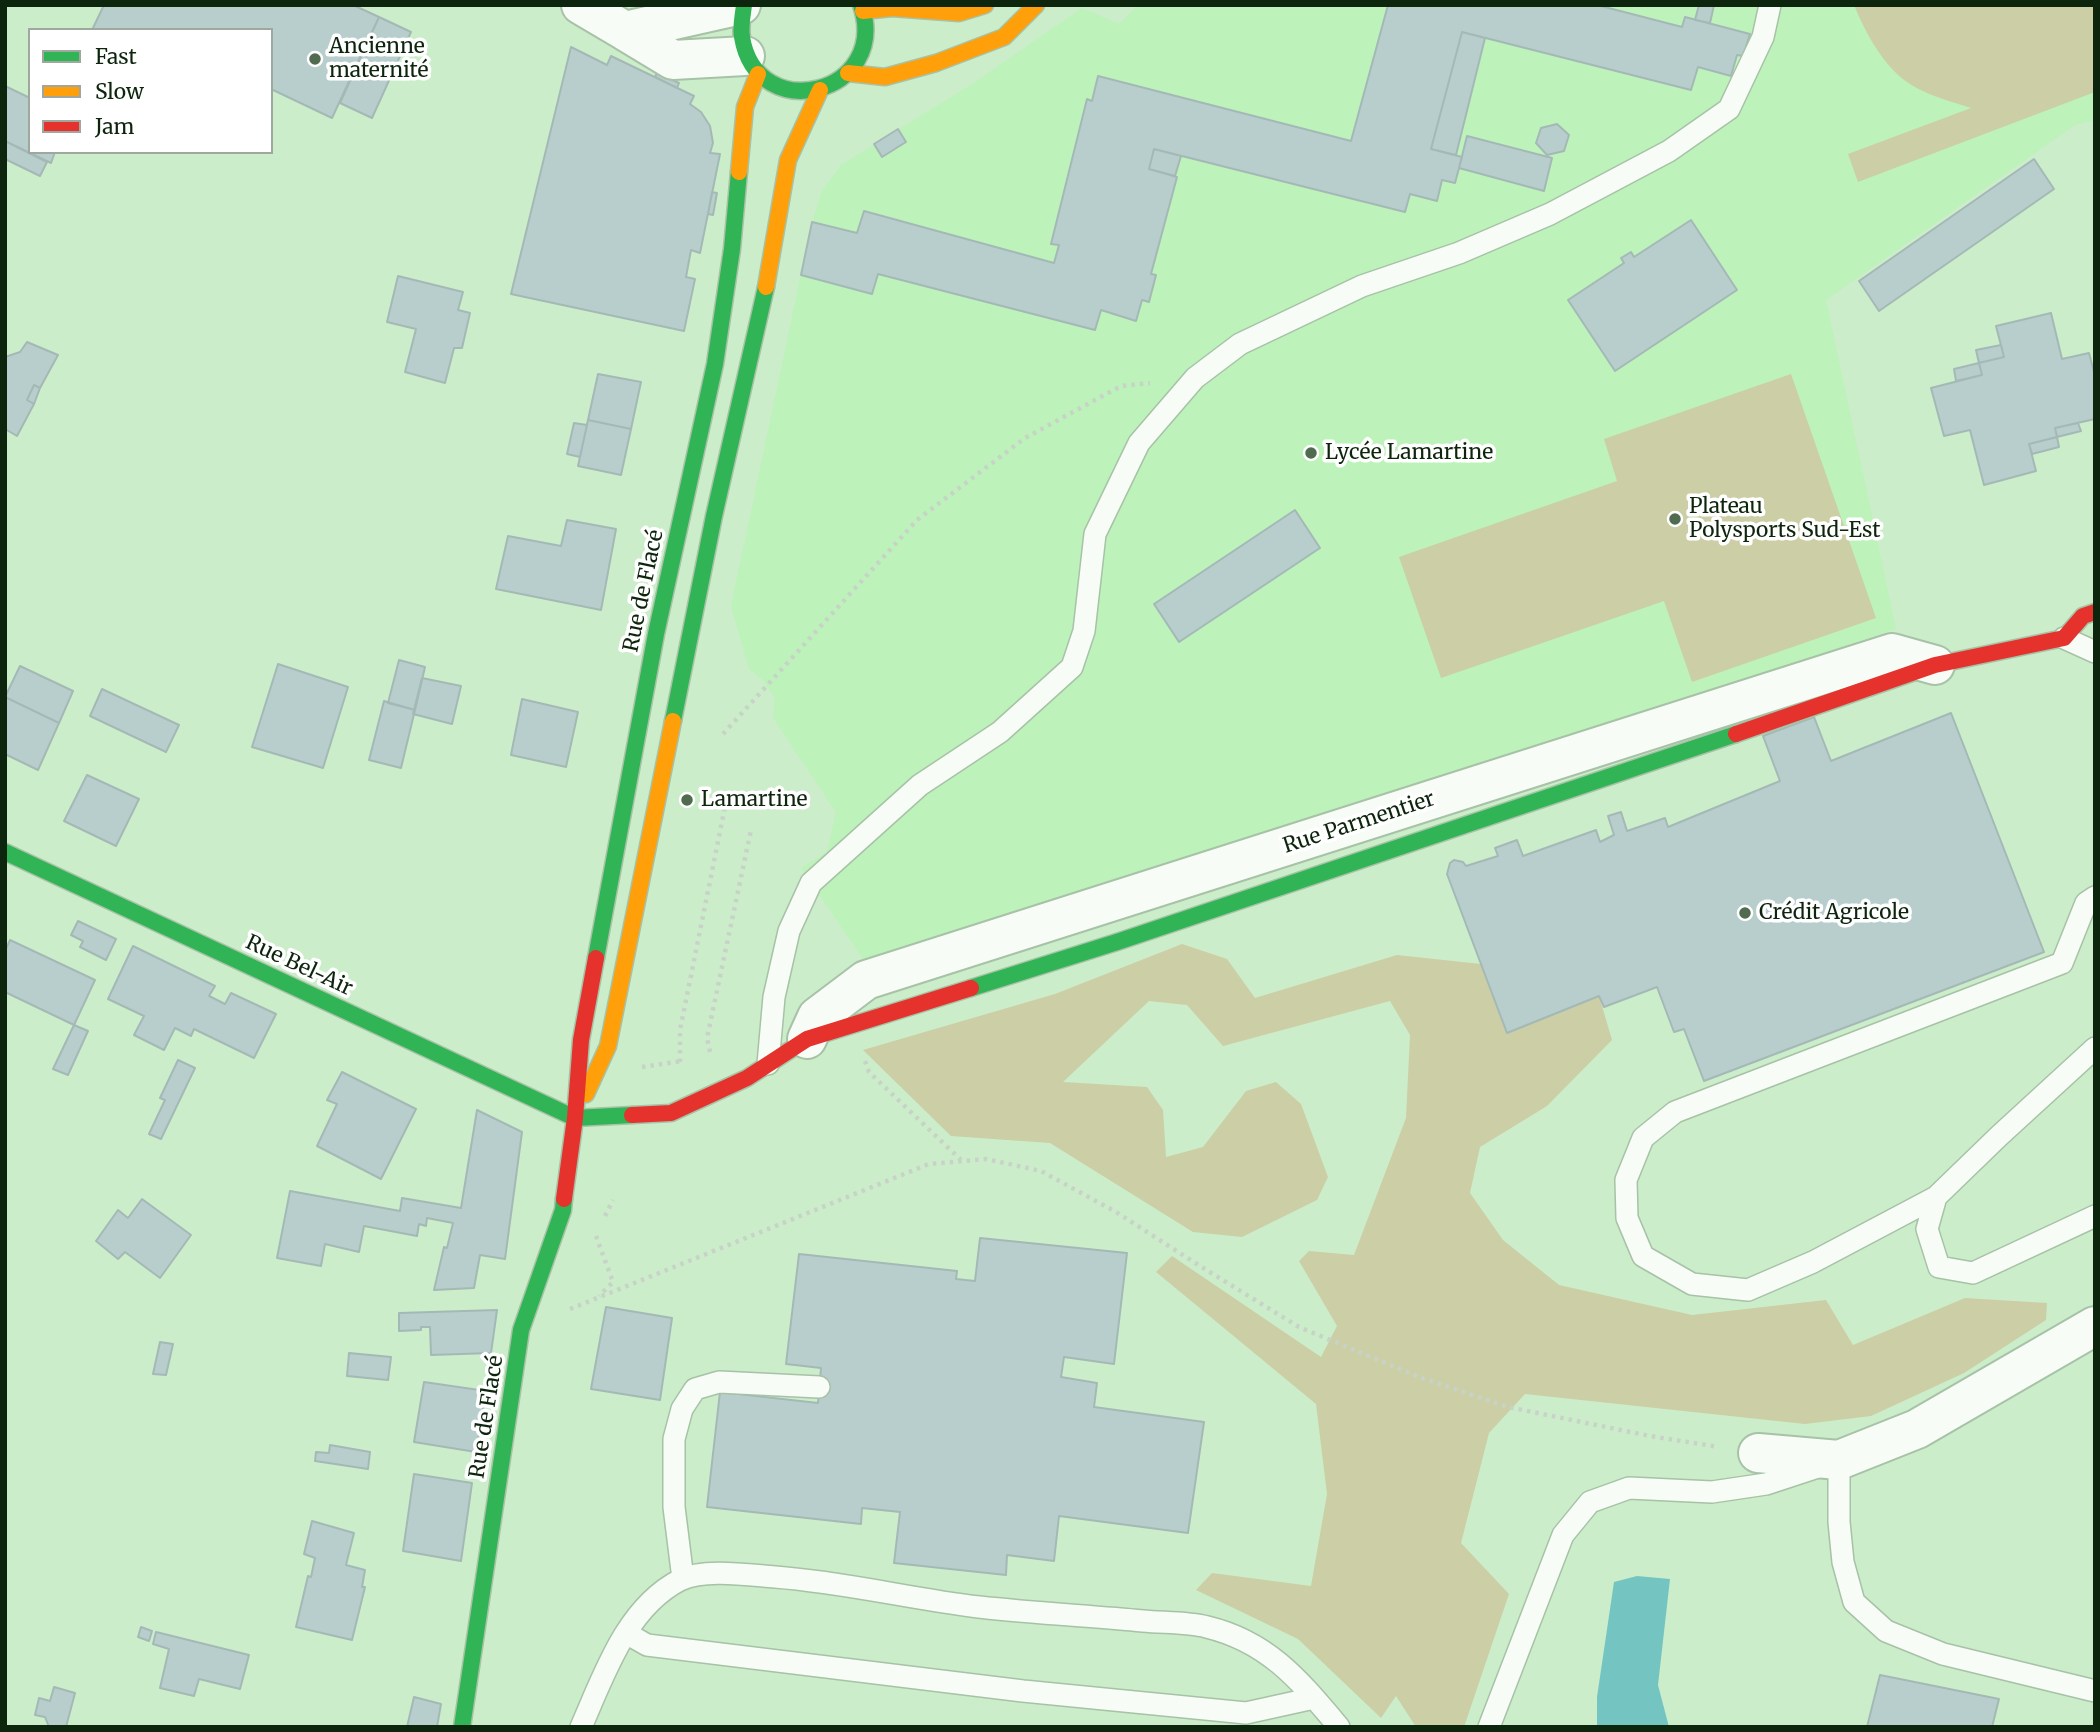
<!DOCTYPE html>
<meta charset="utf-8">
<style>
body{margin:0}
#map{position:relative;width:2100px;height:1732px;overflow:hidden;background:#cbedca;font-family:Merriweather,serif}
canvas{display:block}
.frame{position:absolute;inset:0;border:7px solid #0d250d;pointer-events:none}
.legend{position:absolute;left:28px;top:28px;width:245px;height:126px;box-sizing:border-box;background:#fff;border:2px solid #9ea89e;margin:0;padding:9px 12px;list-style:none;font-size:21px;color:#0d250d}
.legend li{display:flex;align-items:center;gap:14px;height:35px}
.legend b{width:35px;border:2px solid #9ea89e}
</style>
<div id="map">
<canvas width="2100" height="1732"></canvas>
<div class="frame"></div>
<ul class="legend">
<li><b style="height:9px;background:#30b455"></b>Fast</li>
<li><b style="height:9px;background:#ff9f0a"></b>Slow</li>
<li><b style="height:9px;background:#e5322d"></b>Jam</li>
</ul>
</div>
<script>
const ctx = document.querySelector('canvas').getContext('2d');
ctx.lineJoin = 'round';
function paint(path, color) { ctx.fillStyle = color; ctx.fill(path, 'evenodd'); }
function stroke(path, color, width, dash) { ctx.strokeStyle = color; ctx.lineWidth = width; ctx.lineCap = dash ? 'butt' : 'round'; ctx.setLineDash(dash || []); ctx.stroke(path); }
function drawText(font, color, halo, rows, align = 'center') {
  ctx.font = font + ' Merriweather,serif'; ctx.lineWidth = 7; ctx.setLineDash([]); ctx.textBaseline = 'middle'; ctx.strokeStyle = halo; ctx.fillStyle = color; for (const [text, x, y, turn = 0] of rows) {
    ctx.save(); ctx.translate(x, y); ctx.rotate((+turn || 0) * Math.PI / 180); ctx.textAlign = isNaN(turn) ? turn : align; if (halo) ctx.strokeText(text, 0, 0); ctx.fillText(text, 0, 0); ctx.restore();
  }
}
paint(new Path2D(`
 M1138,5h957v115l-20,5 -249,175 70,329 -1026,340 -69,-101 26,-16 9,-40 -63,-94 2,-20 -12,-18 -14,-11 -18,-63 81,-384 10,-31 19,-26 131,-81 110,-76 37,16z`), '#bdf2bb');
paint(new Path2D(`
 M1854,5h241v87l-237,90 -10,-28 123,-46c-24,-8 -54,-15 -74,-34 -19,-18 -33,-45 -43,-69z
 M1791,374l85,244 -184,64 -28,-81 -223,77 -42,-121 218,-76 -13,-42z
 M1182,944l45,15 28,39 142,-43 84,9 26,69 92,-37 13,44 -65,66 -67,41 -10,46 33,47 56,45 133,30 134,-15 27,45 112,-47 82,5 -1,17 -82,53 -93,43 -66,8 -280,-30 -36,39 -28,110 48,51 -45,133h-48l-20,-31 -15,22 -83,-79 -102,-49 16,-17 99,13 16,-92 -11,-90 -160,-132 16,-16 149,101 16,-31 -38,-65 10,-10 45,4 52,-137 4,-83 -20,-34 -167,45 -36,-41 -38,-4 -86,81 84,5 16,23 3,47 37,-10 43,-56 30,-9 25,22 27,73 -11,23 -75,37 -49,-5 -143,-89 -99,-7 -88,-86 192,-56z`), '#cccea6');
paint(new Path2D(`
 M1637,1576l33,3 -12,106 11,42h-72v-30l17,-115z`), '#74c5c2');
const building = new Path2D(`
 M104,5h249l26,12 -47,101 -61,-29v-59h-179z
 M1388,5h209l85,22 3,-10 65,17 -7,22 -6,-1 -6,21 -33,-9 -7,23 -229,-58 -31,117 31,8 -7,26 -13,-3 -5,21 -27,-7 -5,18 -251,-63 -5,20 28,8 -26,97 5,1 -7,27 -7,-2 -6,21 -35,-11 -6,20 -217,-56 -6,20 -71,-19 11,-53 45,11 7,-22 190,52 5,-18 -8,-1 36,-145 5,2 6,-25 253,65z
 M1699,5h15l-4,18 -15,-3z
 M379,17l32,15 -39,86 -32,-15z
 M1462,32l23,6 -29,117 -25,-6z
 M571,47l36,18 4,-9 83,40 -4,8 11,8 9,14 3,17 -3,10 10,1 -20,99 -9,-3 -5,27 9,2 -11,52 -173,-37z
 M657,73l22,10 -2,5 -22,-11z
 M5,86l25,12v54h25l-4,11 -46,-22z
 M1557,124l12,11 -5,16 -17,4 -11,-12 5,-15z
 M898,129l8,13 -24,15 -8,-13z
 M1467,136l85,22 -8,33 -85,-23z
 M5,141l42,21 -7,14 -35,-17z
 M1154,149l27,7 -6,20 -26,-7z
 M2034,159l20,30 -175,122 -20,-30z
 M712,192l5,1 -4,22 -5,-1z
 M1691,220l46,70 -122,81 -47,-71 56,-37 -3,-5 10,-6 3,5z
 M398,276l65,16 -5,18 12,3 -8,35h-8l-9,35 -40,-11 11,-43 -29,-7z
 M2051,313l11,46 27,-6 6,23v43l-40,9 2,9 -28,7 7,27 -52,14 -14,-55 -26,6 -13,-48 51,-13 -3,-12 25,-6 -8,-31z
 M27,342l31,13 -18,33 -6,-3 -7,15 7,4 -17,32 -12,-7v-72l15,-5z
 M2001,345l3,12 -25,6 -3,-13z
 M1979,363l3,12 -26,6 -2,-12z
 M598,374l43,8 -10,47 -43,-9z
 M34,385l6,3 -6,16 -7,-4z
 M588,420l43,9 -10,46 -43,-9z
 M574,423l13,2 -7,32 -13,-3z
 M2078,423l3,8 -24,6 -2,-9z
 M2057,437l2,10 -27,7 -3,-10z
 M1295,510l25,38 -141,94 -25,-38z
 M567,520l49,9 -15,81 -105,-21 12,-53 53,10z
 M399,660l26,7 -10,43 -27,-7z
 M278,664l70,23 -25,81 -71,-21z
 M20,666l53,25 -14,32 -54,-26z
 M422,678l39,8 -9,38 -39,-10z
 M102,689l77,36 -13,27 -76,-36z
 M5,697l54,26 -21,47 -33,-16z
 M522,699l56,13 -12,55 -55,-12z
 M384,701l31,9 -14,58 -32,-8z
 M1951,713l93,239 -340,129 -20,-52 -10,3 -17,-45 -53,20 -5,-11 -92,37 -60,-159 3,-11 4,-3 9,2 3,4 32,-10 -3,-8 22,-8 6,16 73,-26 4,12 14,-7 -6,-19 13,-4 6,19 38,-13 3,9 112,-46 -17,-45 51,-19 17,44z
 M87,775l52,24 -23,47 -52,-25z
 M78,921l38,18 -10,21 -26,-13 3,-6 -12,-6z
 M10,940l85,40 -21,45 -69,-33v-41z
 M133,946l82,40 -6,10 16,8 6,-11 45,21 -22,44 -60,-29 -3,7 -16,-8 -11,22 -30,-15 10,-19 -36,-17z
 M74,1025l14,6 -20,44 -15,-6z
 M178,1060l17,8 -34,71 -12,-5 16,-34 -5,-2z
 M342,1072l74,37 -35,70 -64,-33 20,-42 -10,-4z
 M477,1110l45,22 -17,127 -25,-4 -6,33 -40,2 10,-43 3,1 6,-25 -26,-5 -1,8 -7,-2 -2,12 -53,-10 -5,26 -34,-8 -4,22 -44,-8 13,-67 110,20 2,-13 59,10z
 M142,1199l49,36 -31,43 -35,-26 -7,7 -22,-18 22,-31 10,8z
 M980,1238l147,15 -13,111 -50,-7 -3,20 36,6 -3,24 110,15 -16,111 -129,-17 -5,45 -47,-6 -1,20 -112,-12 6,-51 -38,-4 -1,16 -154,-17 13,-115 98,11 3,-35 -35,-4 13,-110 158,17 -1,8 19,2z
 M606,1307l66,11 -12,82 -69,-11z
 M497,1310l-6,43 -60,2 -1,-28h-9v3l-22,1v-18z
 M160,1342l13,2 -7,31 -13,-1z
 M349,1353l42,4 -3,23 -41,-4z
 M424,1382l62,9 -10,61 -62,-10z
 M330,1445l40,7 -2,17 -53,-8 1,-9 13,1z
 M414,1474l58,9 -11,78 -58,-10z
 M312,1521l42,12 -8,32 19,5 -3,17h3l-13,53 -56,-13 12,-51 3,1 4,-19 -11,-4z
 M141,1627l11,4 -3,10 -11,-4z
 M156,1632l93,23 -9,34 -41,-10 -5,17 -34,-8 9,-39 -16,-5z
 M1880,1675l119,24 -7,28h-125z
 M54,1687l21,6 -9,34h-17l-4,-10 -10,-2 4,-17 11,3z
 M414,1697l27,7 -4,23h-30z`);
paint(building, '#b8cecc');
stroke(building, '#a4b9b6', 2);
const lane = new Path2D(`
 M2064,638l31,14
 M2095,1048l-96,88 -63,61 -9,32 12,38 34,6 122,-57
 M768,1064l6,-67 15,-66 22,-48 109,-98 80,-53 72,-65 12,-36 11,-97 44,-91 56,-65 45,-34 122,-58 97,-33 91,-39 119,-63 60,-42 34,-72 7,-32
 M1936,1197l-123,65 -65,28 -56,-6 -49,-28 -16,-38 -1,-38 17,-42 32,-26 387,-149 24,-60 9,-6
 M683,1579l-9,-72v-68l8,-30 13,-20 24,-7 100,5
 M626,1633l21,12 376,46 223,22 68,-15
 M581,1727c23,-52 45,-119 99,-147 24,-12 69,-5 95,-3 69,5 136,22 204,30 55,6 110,9 164,14 21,2 44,1 64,6 62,15 93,54 132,100
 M1489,1727l74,-192 27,-33 39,-14 83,4 54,-8 73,-24v62l4,40 11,40 32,29 57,23 152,37`);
const street = new Path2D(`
 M581,5l44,26
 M741,5l-116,26 48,29 72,-4
 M807,1039l10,-22 49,-37 1026,-327 43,12
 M1758,1453l81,7 78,-31 178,-103`);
const fast = new Path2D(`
 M744,5c-1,10 -4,22 -2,32 15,91 149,57 119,-32
 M673,721l41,-205 52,-229
 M5,852l570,266 57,-3
 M596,958l60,-324 59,-270 17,-115 7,-77
 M971,988l146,-46 619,-208
 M462,1727l59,-397 42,-120 1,-11`);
const slow = new Path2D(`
 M863,11l29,-3 67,5 26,-8
 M848,73l37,4 51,-14 68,-26 32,-32
 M739,172l6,-65 13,-33
 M766,287l22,-127 32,-70
 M586,1094l22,-48 65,-325`);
const jam = new Path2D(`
 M1736,734l199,-69 129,-27 19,-22 12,-4
 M632,1115l39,-2 76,-35 60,-39 164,-51
 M564,1199l11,-81 6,-78 15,-82`);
stroke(lane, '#a7c2a6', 24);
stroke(street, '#a7c2a6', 42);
stroke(fast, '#a7c2a6', 19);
stroke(slow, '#a7c2a6', 19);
stroke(jam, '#a7c2a6', 19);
stroke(new Path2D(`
 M723,734l194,-214 108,-82 96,-52 29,-3
 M710,1052l-3,-14 44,-208
 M865,1061l4,11 92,88
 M680,1062v-32l47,-233
 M642,1067l40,-6
 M605,1216l8,-16
 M596,1236l17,46 -14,14
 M570,1309l359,-145 57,-5 55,12 75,41 84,54 99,61 120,50 89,30 142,29 69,11`), '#c8d3c8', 4.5, [3.5, 5]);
stroke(lane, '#f7fcf7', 21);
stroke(street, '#f7fcf7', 38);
stroke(fast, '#30b455', 16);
stroke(slow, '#ff9f0a', 16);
stroke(jam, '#e5322d', 16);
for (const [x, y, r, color] of [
 [315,59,7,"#506b4f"],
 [1311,453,7,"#506b4f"],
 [1675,519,7,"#506b4f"],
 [687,800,7,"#506b4f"],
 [1745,913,7,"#506b4f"]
]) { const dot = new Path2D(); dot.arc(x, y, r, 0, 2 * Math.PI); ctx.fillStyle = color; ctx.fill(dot); stroke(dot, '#fff', 2.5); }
drawText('21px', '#0d250d', '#fff', [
 ["Ancienne",329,47],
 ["maternité",329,71],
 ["Lycée Lamartine",1325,453],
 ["Plateau",1689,507],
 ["Polysports Sud-Est",1689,531],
 ["Lamartine",701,800],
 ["Crédit Agricole",1759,913]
], 'left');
drawText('21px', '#0d250d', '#fff', [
 ["Rue de Flacé",644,591,-78],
 ["Rue Parmentier",1359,823,-18],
 ["Rue Bel-Air",299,966,25],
 ["Rue de Flacé",487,1417,-81]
]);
</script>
